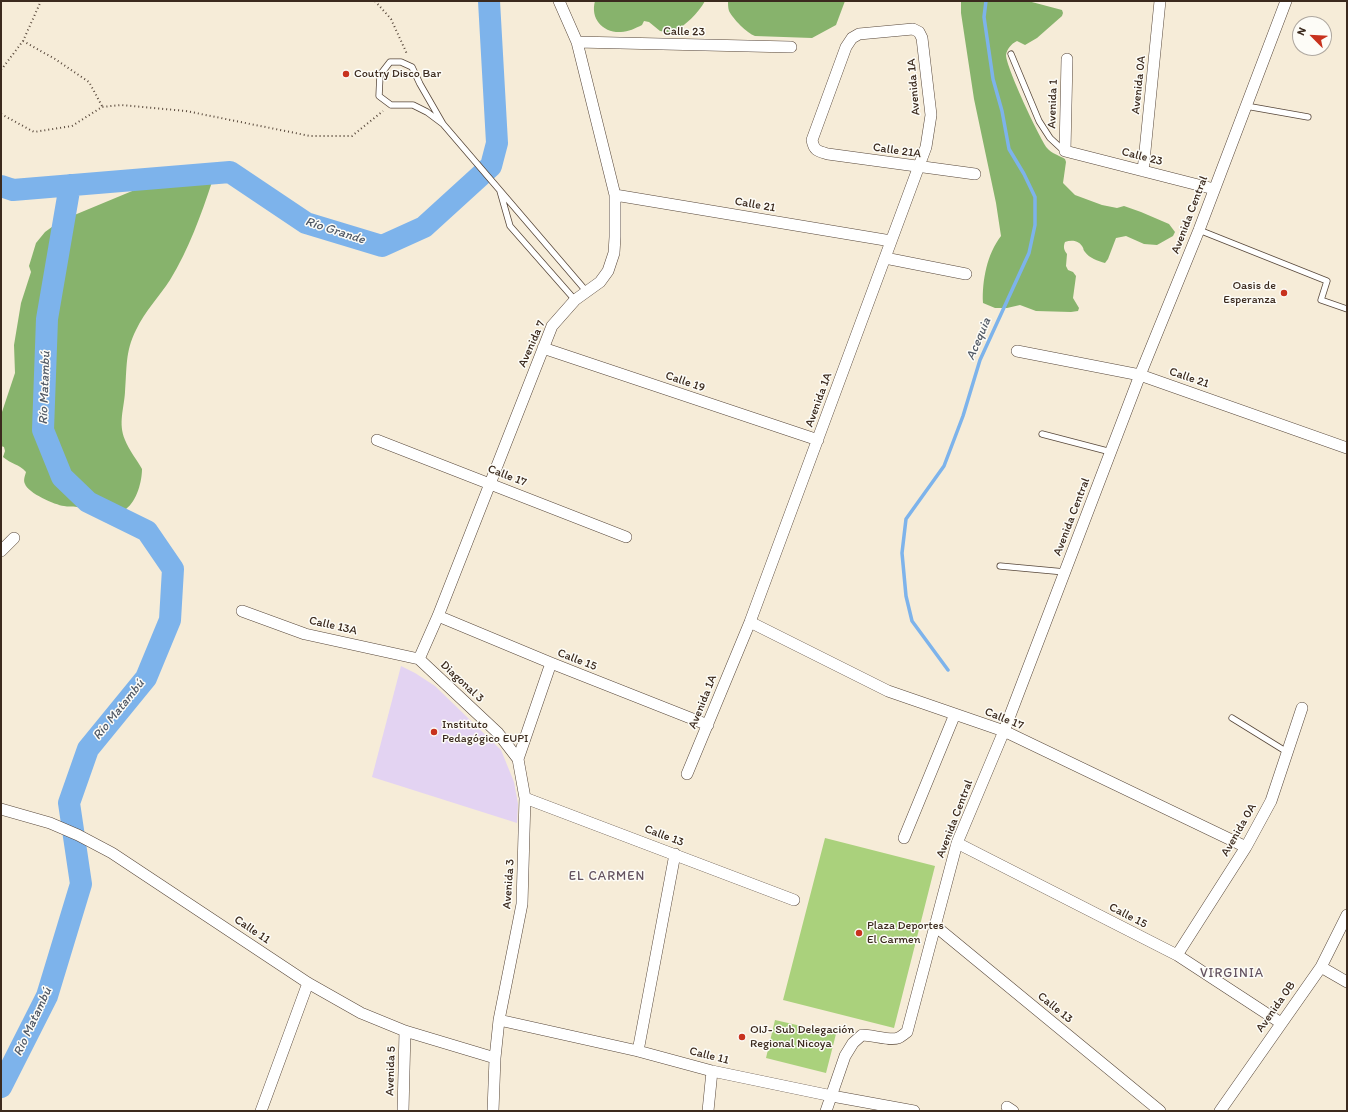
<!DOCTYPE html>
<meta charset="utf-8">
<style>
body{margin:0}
#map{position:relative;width:1348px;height:1112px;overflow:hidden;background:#f6ecd8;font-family:Itim,sans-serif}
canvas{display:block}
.frame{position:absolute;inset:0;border:2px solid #3b2a1e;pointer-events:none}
.north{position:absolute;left:1292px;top:16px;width:40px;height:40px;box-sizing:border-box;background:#fdfcf7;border:1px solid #afa8a0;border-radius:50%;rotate:294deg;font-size:11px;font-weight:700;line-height:16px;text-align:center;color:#3b2a1e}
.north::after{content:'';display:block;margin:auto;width:14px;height:18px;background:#c8321e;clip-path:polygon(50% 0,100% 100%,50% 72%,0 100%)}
</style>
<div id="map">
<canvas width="1348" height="1112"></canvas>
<div class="frame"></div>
<div class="north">N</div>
</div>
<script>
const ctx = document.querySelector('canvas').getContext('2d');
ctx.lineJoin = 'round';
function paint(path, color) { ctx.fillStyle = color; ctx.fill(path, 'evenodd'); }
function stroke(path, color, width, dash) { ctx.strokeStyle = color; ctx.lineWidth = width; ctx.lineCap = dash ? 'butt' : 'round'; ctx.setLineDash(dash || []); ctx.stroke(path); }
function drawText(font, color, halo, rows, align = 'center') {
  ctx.font = font + ' Itim,sans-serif'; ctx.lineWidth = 3; ctx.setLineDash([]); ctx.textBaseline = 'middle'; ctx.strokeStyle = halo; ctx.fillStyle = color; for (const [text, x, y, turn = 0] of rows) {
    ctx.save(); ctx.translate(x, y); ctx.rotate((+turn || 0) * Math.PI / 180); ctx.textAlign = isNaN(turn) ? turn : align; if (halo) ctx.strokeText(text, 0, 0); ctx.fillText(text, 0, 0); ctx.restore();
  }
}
paint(new Path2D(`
 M401,666l14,7 20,13 66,64 13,32 4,22 -1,19 -145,-46z`), '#e3d3f2');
paint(new Path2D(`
 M825,838l110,28 -41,162 -111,-28z
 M775,1020l61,14 -10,39 -60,-15z`), '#aad17c');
paint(new Path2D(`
 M595,1h110c-7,13 -20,24 -32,32l-13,-2 -11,-9 -5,-1 -2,4c-6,3 -14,7 -21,7 -18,1 -31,-13 -26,-31z
 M728,1h117l-9,24 -24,13 -57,-2c-8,-3 -22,-17 -26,-25 -1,-3 -1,-7 -1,-10z
 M961,1h67l34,9 1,3 -1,3 -25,22 -12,7 -8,-4c-6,3 -10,8 -11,14 0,12 33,82 41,93 4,5 13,8 18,11l1,3 -3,21 12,12 27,10 15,3 7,-2 17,6 28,12 6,8 -2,4 -16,9 -13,-1 -18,-8 -10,2 -8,21 -3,4c-7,-2 -16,-5 -20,-11 -3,-4 0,-1 -3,-6 -4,-6 -11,-6 -17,-4 -2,5 -1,8 2,12l-1,12 2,4 5,2 3,4 -3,22 6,10 -1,3 -7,1 -35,-1 -16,-6 -13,3h-12l-12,-5c-1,-22 4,-49 18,-67l-5,-33 -22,-104 -13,-86z
 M195,180h14l3,2c-11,33 -23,67 -42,98 -11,17 -25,31 -34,50 -11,22 -9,38 -11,62 -1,17 -7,31 0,48 4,10 12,20 17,29 0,12 -5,32 -16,40 -6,4 -16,6 -24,8 -9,-2 -16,-8 -25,-10 -5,-1 -9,0 -13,-1 -9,-1 -36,-13 -39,-22 -2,-4 0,-8 1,-12 -7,-8 -15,-8 -23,-15l2,-6 -1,-4 -3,-1v-31l14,-42 -1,-28 7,-42 10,-31 -2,-6 7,-23 9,-11 22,-16h5l65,-27 34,-8z`), '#87b36c');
stroke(new Path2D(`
 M948,670l-36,-49 -6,-25 -4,-43 4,-34 38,-53 19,-50 17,-56 49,-107 6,-28v-28l-11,-23 -15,-25 -7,-38 -9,-32 -9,-62 2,-16`), '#7db3eb', 3.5);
stroke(new Path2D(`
 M1,186l12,4 217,-18 76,51 76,23 42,-19 67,-61 6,-23 -8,-142
 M1,1087l46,-91 34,-112 -12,-81 19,-54 58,-71 24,-58 3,-51 -26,-38 -59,-29 -26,-25 -19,-47 4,-111 23,-134`), '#7db3eb', 22);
const lane = new Path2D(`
 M1011,54l28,67 11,17 14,13
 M1246,106l62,11
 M443,124l-16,-12 -14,-7h-22l-12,-9 1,-21 10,-13h11l11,5 8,17 23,40 144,168
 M500,191l10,35 65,74
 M1199,230l128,51 -6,19 26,9
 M1042,434l69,18
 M1000,566l65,6
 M1232,718l55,34`);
const street = new Path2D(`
 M577,42l214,5
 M1067,59l-2,92 149,38
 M1143,171l17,-170
 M615,195l276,46
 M885,258l81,16
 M543,348l275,92
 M1017,351l123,24 207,73
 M377,440l249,97
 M1,551l13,-13
 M242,611l63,23 114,25
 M438,616l113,47 157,62
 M750,622l138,69 116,40 242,116
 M419,659l19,-43 114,-290 23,-26 25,-18 8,-11 6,-18 1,-16v-42l-38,-153 -18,-41
 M419,659l79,74 20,26
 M687,774l63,-152 176,-475 5,-32 -9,-77 -3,-6 -6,-3 -54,5 -7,4 -6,9 -34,93c2,11 6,11 16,14l147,20
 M525,798l269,102
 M1,809l49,14 28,12 34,18 196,130 53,30 44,18 90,27
 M904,838l51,-124
 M957,843l220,112 104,68
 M934,925l226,186
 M1177,955l69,-108 25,-46 31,-93
 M1321,967l26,15
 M499,1020l139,31 74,20 120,25 82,15
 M638,1051l37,-197
 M1007,1107l6,4
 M261,1111l47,-128
 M403,1111l2,-80
 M493,1111l2,-53 4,-38 23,-116 3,-106 -7,-39 33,-96
 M708,1111l4,-40
 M826,1111l19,-55 8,-13 9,-8c10,0 29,6 36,3 3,-1 6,-4 9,-6l50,-189 47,-112 136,-356 59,-145 87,-229
 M1220,1111l101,-144 26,-52`);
stroke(lane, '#57473a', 7);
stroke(street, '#57473a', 12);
stroke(new Path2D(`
 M375,1l16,18 16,35
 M23,41l32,18 34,23 13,24
 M1,70l22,-29 18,-40
 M1,114l33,18 38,-6 30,-19 19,-2 65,6 124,25h42l31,-25`), '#57473a', 2, [1, 3]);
stroke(lane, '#fff', 5.5);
stroke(street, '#fff', 11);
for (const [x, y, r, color] of [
 [346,74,4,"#c8321e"],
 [1284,293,4,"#c8321e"],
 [434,732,4,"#c8321e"],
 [859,933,4,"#c8321e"],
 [742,1037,4,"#c8321e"]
]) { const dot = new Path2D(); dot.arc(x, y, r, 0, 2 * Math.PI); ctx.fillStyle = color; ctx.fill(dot); stroke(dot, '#fdfcf7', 1.5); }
drawText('12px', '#3b2a1e', '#fdfcf7', [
 ["Calle 23",684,32,1],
 ["Avenida 0A",1139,85,-84],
 ["Avenida 1A",914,87,-95],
 ["Avenida 1",1053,104,-88],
 ["Calle 21A",897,151,8],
 ["Calle 23",1142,157,14],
 ["Calle 21",755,205,10],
 ["Avenida Central",1190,215,-69],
 ["Avenida 7",532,344,-66],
 ["Calle 21",1189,378,19],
 ["Calle 19",685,382,19],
 ["Avenida 1A",819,400,-70],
 ["Calle 17",507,476,21],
 ["Avenida Central",1072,517,-69],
 ["Calle 13A",333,626,13],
 ["Calle 15",577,660,21],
 ["Diagonal 3",462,682,43],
 ["Avenida 1A",703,702,-68],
 ["Calle 17",1004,719,22],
 ["Avenida Central",955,819,-69],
 ["Avenida 0A",1239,830,-60],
 ["Calle 13",664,836,21],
 ["Avenida 3",509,884,-86],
 ["Calle 15",1128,916,27],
 ["Calle 11",252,930,34],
 ["Avenida 0B",1276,1007,-55],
 ["Calle 13",1055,1008,39],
 ["Calle 11",709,1056,14],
 ["Avenida 5",391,1071,-88]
]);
drawText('12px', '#3b2a1e', '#fdfcf7', [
 ["Coutry Disco Bar",354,74],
 ["Oasis de",1276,286,"right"],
 ["Esperanza",1276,300,"right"],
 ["Instituto",442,725],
 ["Pedagógico EUPI",442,739],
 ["Plaza Deportes",867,926],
 ["El Carmen",867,940],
 ["OIJ- Sub Delegación",750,1030],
 ["Regional Nicoya",750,1044]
], 'left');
drawText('italic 13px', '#525a66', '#fdfcf7', [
 ["Río Grande",335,231,18],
 ["Acequia",979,339,-67],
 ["Río Matambú",45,388,-88],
 ["Río Matambú",119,710,-51],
 ["Río Matambú",33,1022,-65]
]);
ctx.letterSpacing = '1px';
drawText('13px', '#645360', '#fdfcf7', [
 ["EL CARMEN",607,877],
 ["VIRGINIA",1232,974]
]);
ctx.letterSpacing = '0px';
</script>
